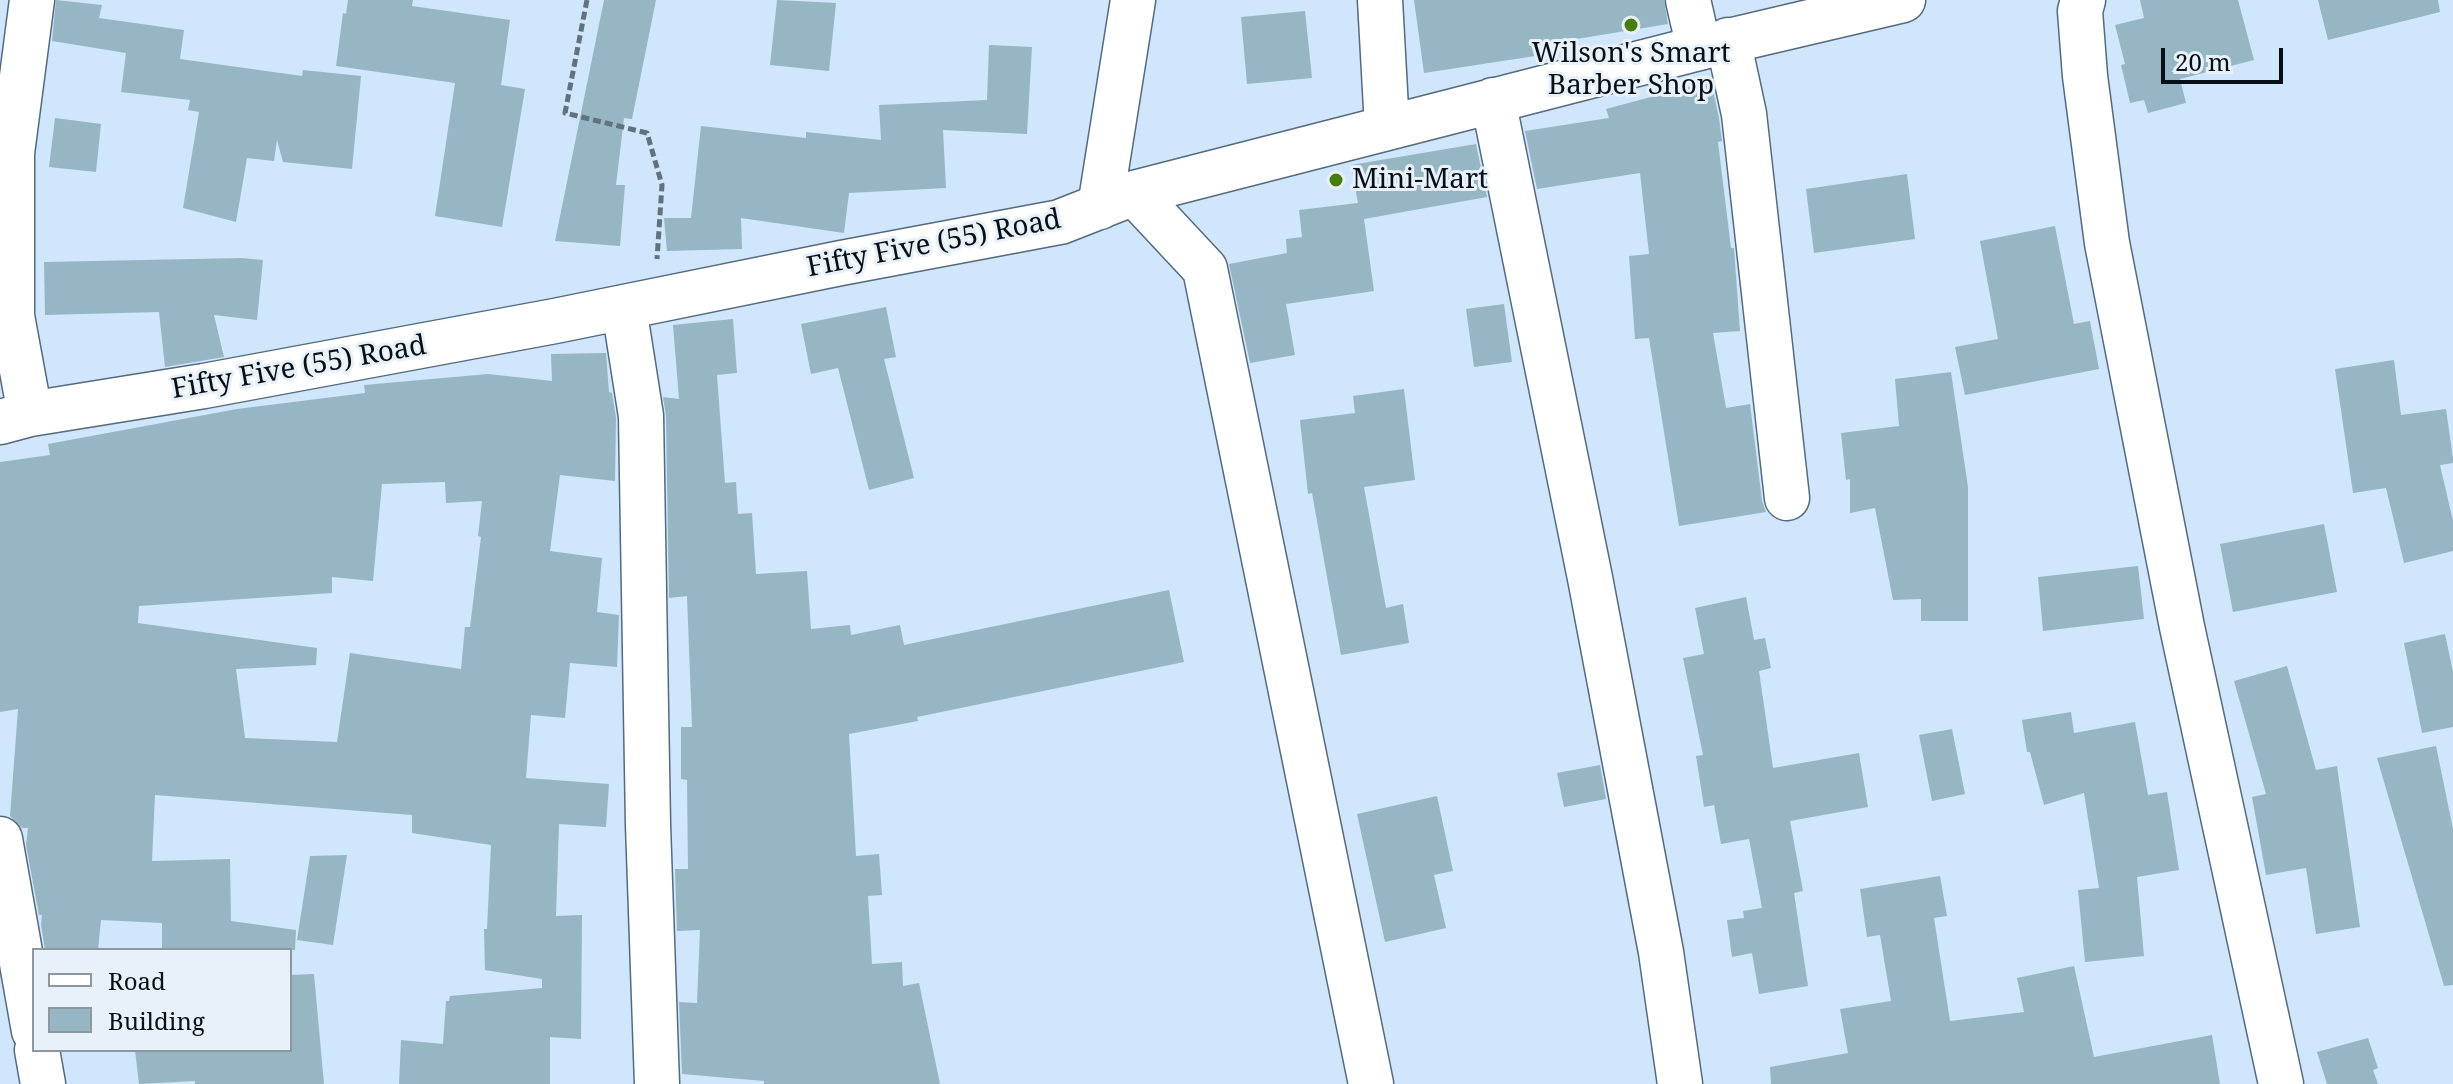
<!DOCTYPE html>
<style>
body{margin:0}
#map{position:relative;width:2453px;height:1084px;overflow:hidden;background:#cfe6fc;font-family:"Noto Serif",serif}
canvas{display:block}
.legend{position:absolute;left:32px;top:948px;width:260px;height:104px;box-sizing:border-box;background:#e8f1fa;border:2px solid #8e979f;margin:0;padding:10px 14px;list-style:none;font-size:24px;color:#081017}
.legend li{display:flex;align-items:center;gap:16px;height:40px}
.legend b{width:40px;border:2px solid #8e979f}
.scale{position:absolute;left:2161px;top:48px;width:122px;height:36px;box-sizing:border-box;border:4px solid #081017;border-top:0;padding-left:10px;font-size:24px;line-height:28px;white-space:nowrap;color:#081017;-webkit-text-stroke:6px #e8f1fa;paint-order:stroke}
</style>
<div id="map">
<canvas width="2453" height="1084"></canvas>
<ul class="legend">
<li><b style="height:10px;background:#fff"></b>Road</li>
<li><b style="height:22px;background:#96b6c3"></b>Building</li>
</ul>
<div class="scale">20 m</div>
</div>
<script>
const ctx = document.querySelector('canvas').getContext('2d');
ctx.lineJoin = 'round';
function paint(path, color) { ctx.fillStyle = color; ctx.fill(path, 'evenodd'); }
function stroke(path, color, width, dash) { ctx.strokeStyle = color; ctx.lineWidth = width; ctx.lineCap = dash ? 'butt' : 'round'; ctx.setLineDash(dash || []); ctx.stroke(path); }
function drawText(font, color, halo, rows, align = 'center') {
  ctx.font = font + ' "Noto Serif",serif'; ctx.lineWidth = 6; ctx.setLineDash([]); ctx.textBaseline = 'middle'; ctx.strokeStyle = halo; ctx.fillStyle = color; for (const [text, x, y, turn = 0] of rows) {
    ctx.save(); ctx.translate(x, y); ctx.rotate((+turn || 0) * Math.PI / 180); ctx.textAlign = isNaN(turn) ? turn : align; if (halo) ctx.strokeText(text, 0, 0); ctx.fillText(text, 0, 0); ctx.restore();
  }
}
paint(new Path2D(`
 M56,0l46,5 -3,13 85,12 -4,29 122,17 1,-6 58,6 -9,93 -69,-7 -6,-22 -3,21 -27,-3 -11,64 -53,-14 16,-96 -11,-2 2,-10 -69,-8 5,-39 -74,-12z
 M348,0h65l-1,6 98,14 -9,65 24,4 -23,138 -67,-11 20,-133 -119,-17 7,-53 3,1z
 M604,0h52l-24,119 -8,-1 -8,67h9l-5,61 -65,-5z
 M777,0l59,3 -7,68 -59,-6z
 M1414,0h250l4,24 -134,22 1,10 -111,17z
 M2140,0h98l16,60 -74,19 6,24 -38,10 -4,-13 -14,3 -9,-38 4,-1 -10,-39 29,-7z
 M2318,0h120l2,12 -112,28z
 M1305,11l7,67 -65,6 -6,-67z
 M989,45l43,2 -5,87 -84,-4 3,58 -97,5 -5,40 -103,-15 1,31 -75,2 -3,-33h27l10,-92 105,12v-6l75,8 -2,-35 108,-5z
 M1711,81l8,37 3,23 -4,1 13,106h3l6,83 -27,2 13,75 24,-4 12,97 4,11 -87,14 -30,-188 -14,1 -6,-83 20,-2 -9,-81 -103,16 -12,-58 84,-13 -3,-9z
 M55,118l46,6 -5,48 -47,-5z
 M1476,144l11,53 -123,22 10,72 -88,13 9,51 -45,8 -21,-99 58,-11 -1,-14 16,-2 -3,-27 59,-7 -7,-38z
 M1907,174l8,65 -101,14 -8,-64z
 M2055,226l19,98 16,-3 9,48 -134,26 -10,-48 43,-8 -18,-98z
 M242,258l21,2 -6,60 -43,-5 10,42 -59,10 -6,-55 -114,3 -1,-53z
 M1504,304l8,58 -38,5 -8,-58z
 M886,307l10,50 -12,2 30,119 -45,12 -31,-122 -27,6 -10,-50z
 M733,319l4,54 -20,2 8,108 11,-1 2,32 14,-1 4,61 51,-3 4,58 39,-4 1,10 49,-10 4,20 265,-55 15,72 -267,55 1,4 -69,13 7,122 23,-2 3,41 -14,1 4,68 30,-2 1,24 16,-3 21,101h-176v-3l-82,-7 -3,-72 18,1 3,-73 -23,1 -2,-62h13l-1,-89 -6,-1v-52h11l-5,-131 -18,2 -3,-182 -3,-19 16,2 -6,-74z
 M606,353l3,39 3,1 4,25 -1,63 -55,-6 -10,76 52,7 -5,54 22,3 -2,52 -47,-4 -5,55 -34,-3 -5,63 83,6 -3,43 -47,-3 -3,92 26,-1 -1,124 -31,-2v47h-151l2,-44 42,4 3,-43h3l1,-5 92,-8v-9l-57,-9 -1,-41h3l4,-84 -79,-12v-18l-257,-20 -3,66 78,-2 1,62 65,9 -1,20h-133v-27l-61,-3 -3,30h-53l-4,-25 1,-10h-3l-13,-70 2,-17h-6l-12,-12 8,-107 -18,3v-250l50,-7 -2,-11 189,-35 128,-16 -1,-8 124,-11 64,7 -1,-27zM445,482l1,21 36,-2 -4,35 3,1 -11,90h-5l-4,42 -111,-16 -13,89 -92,-4 -9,-69 80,-4 1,-17 -179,-25 1,-17 193,-13v-16l41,4 9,-97z
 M2394,360l7,55 45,-6 7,50v4l-13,2 13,56v30l-49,12 -18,-75 -33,5 -18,-124z
 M1951,372l17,115v134h-47v-22l-28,1 -18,-92 -25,5v-34l-4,1 -5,-47 58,-7 -4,-47z
 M1404,389l11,91 -51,7 22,121 17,-4 6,39 -68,12 -29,-162 -4,1 -8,-74 55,-7 -2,-17z
 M2324,524l13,68 -104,20 -13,-68z
 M2138,566l6,53 -101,12 -5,-54z
 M1746,597l8,43 11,-2 6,30 -12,3 14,97 86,-15 9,54 -78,14 13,70 -9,2 14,93 -49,8 -7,-41 -20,4 -5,-37 17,-2 -1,-7 19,-3 -13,-69 -28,5 -7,-39 -10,2 -8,-51 7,-1 -20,-97 21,-4 -9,-46z
 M2445,634l8,38v55l-31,6 -18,-90z
 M2287,666l29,104 21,-4 23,161 -44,7 -10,-66 -40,7 -14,-78 14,-3 -32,-113z
 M2071,712l3,21 61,-11 13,73 19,-3 12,78 -42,7 7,79 -59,6 -7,-72 21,-2 -15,-95 -40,12 -14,-53h-3l-5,-32z
 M1952,729l13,65 -33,7 -13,-66z
 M2436,746l17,83v156l-9,1 -67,-228z
 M1600,765l6,34 -42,8 -7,-34z
 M1437,796l16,75 -19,4 12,53 -61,14 -28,-128z
 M347,855l-14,90 -36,-5 13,-84z
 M1940,876l7,40 -13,2 16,103 74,-9 -7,-34 57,-12 20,91 118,-22 8,49h-449l-1,-17 78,-14 -8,-44 51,-8 -11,-66 -13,2 -7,-48z
 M314,974l10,110h-129v-3l-56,3 -4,-34h155v-75z
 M2368,1038l10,30 -5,2 5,14h-51l-10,-32z`), '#96b6c3');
const street = new Path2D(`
 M1380,0l7,127
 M1688,0l11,48
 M2083,0l-3,11 5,65 22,167 75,384 99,457
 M1728,40l16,74 43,384
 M1493,100l97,478 71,374 19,132
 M1134,193l71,76 166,815
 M1100,207l33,-207
 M624,308l17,108 7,409 9,259
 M30,414l-18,-98v-163l20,-153
 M0,422l30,-8 174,-28 351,-65 286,-58 219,-41 74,-29 565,-145 204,-48
 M0,839l34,192
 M37,1050l6,34`);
stroke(street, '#556a7d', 47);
stroke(new Path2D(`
 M587,0l-22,113 82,20 15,52 -5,74`), '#62717e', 5, [8, 4]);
stroke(street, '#fff', 44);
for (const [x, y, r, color] of [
 [1631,25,8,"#467c10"],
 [1336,180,8,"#467c10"]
]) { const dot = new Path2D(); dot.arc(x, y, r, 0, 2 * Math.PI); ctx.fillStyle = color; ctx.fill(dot); stroke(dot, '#e8f1fa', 3); }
drawText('28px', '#081017', '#e8f1fa', [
 ["Wilson's Smart",1631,54],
 ["Barber Shop",1631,86],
 ["Mini-Mart",1352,180,"left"]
]);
drawText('28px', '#081017', '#e8f1fa', [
 ["Fifty Five (55) Road",934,244,-11],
 ["Fifty Five (55) Road",299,368,-10]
]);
</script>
